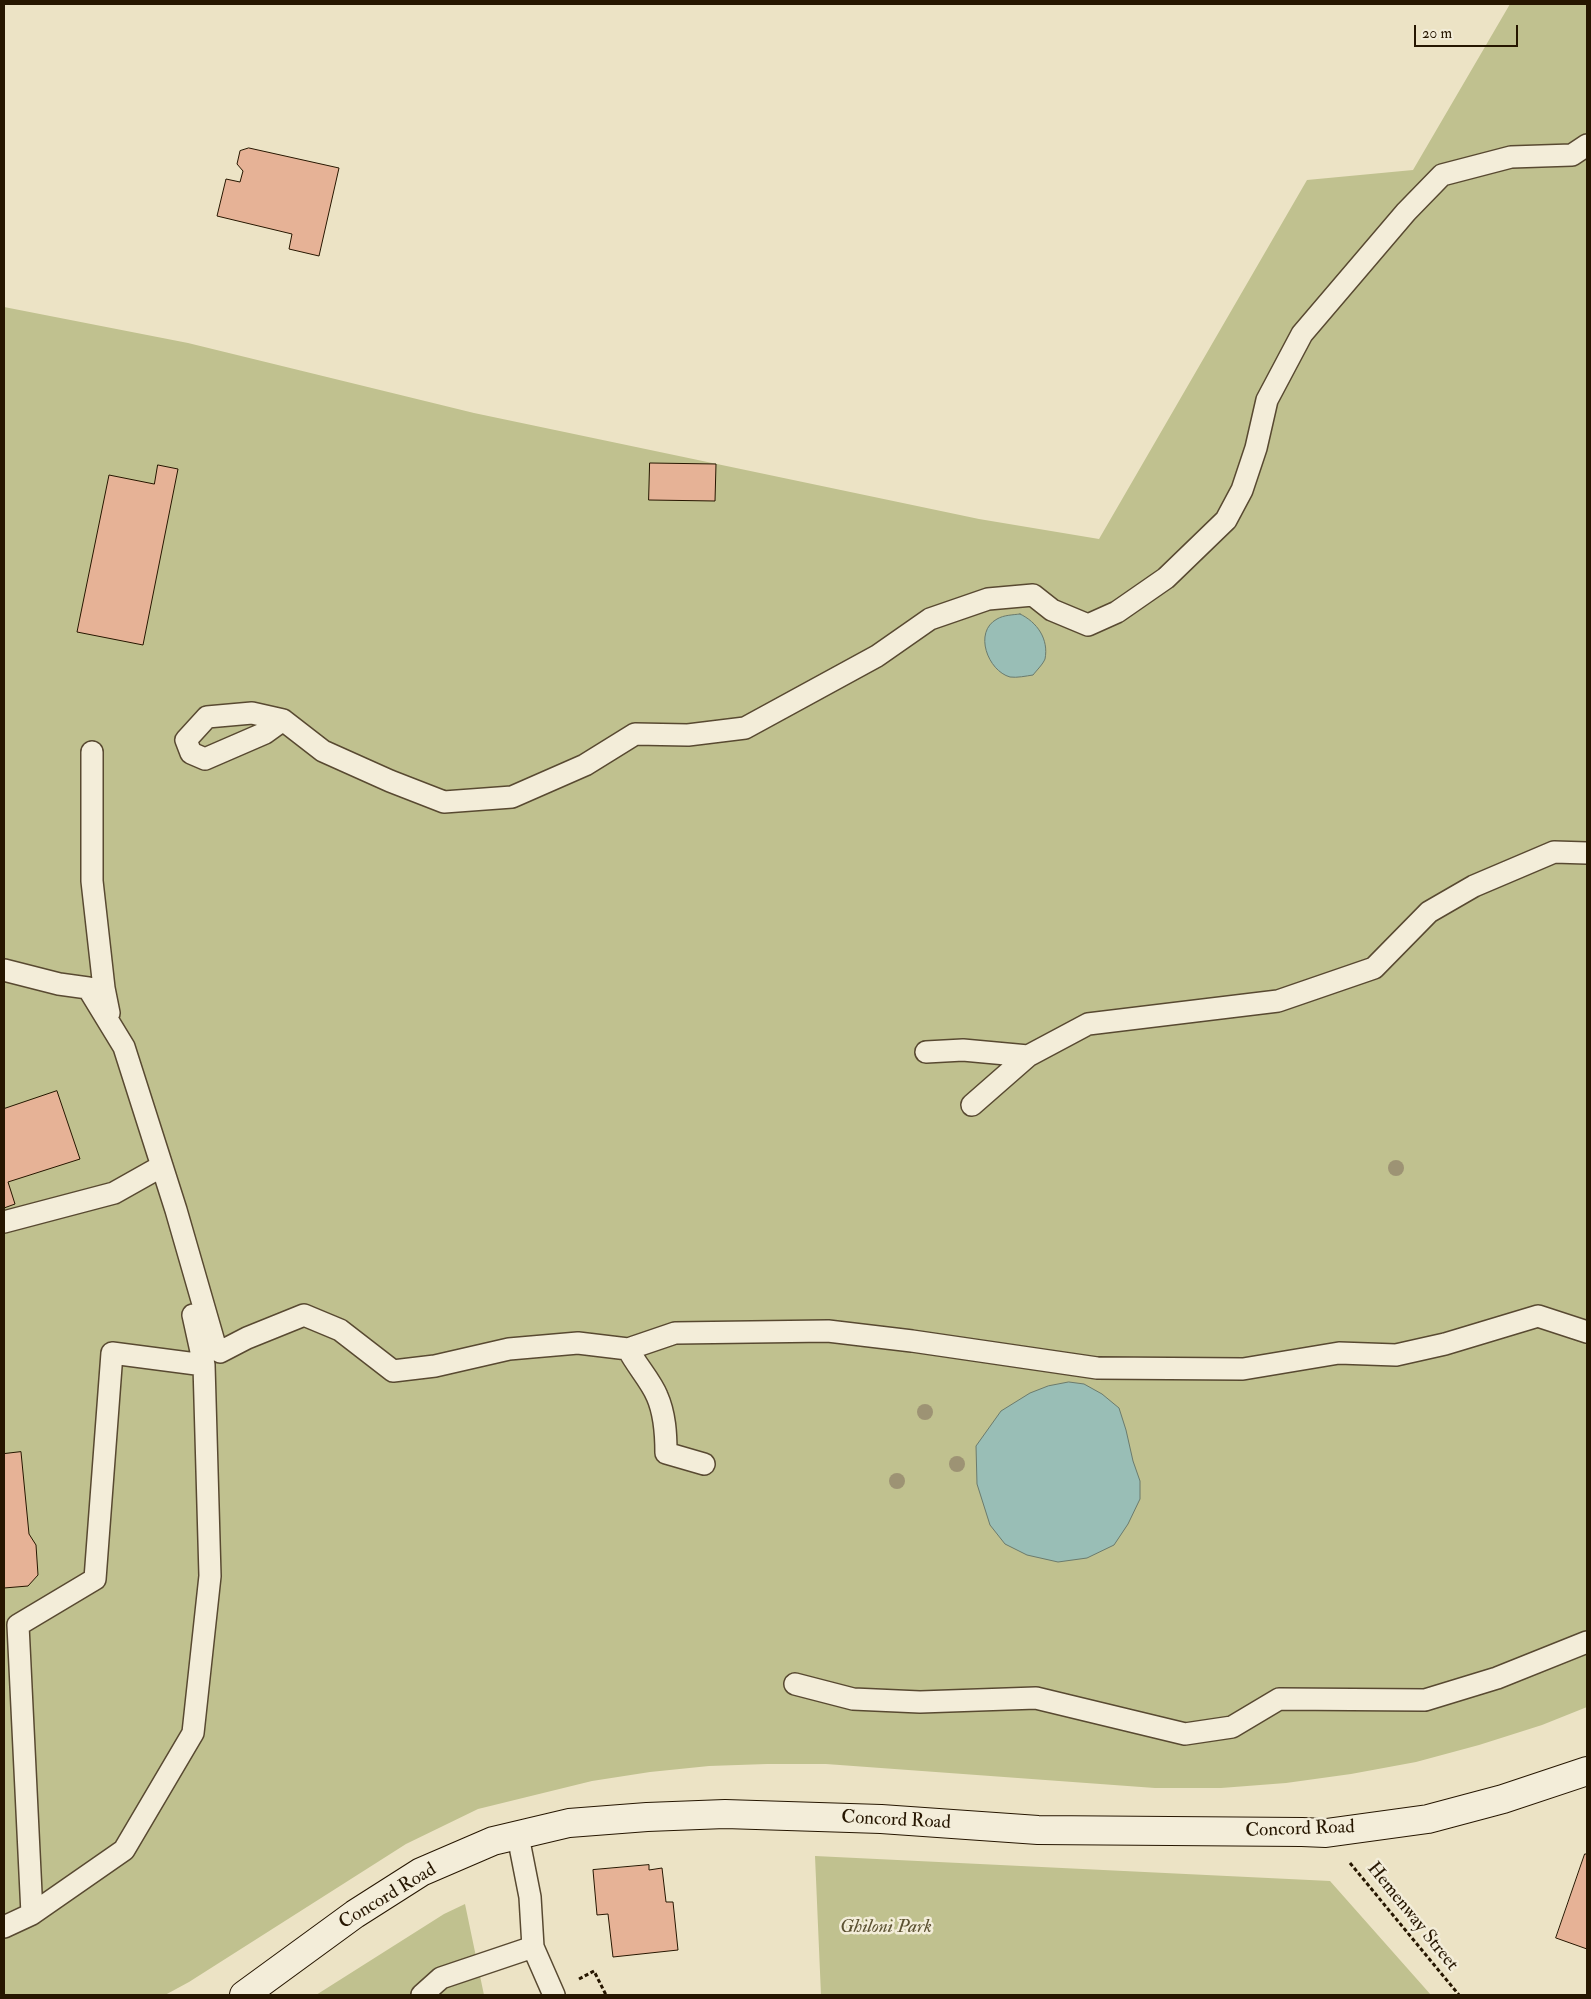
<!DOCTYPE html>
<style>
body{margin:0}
#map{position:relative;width:1591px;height:1999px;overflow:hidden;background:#ece3c5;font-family:"IM FELL Double Pica",serif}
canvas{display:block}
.frame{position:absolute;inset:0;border:5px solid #261600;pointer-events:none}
.scale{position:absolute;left:1414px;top:25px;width:104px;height:22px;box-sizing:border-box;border:2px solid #261600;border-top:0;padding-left:6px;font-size:15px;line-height:18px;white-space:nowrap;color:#261600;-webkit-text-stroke:4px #f3edd9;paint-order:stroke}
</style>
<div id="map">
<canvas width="1591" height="1999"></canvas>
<div class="frame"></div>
<div class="scale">20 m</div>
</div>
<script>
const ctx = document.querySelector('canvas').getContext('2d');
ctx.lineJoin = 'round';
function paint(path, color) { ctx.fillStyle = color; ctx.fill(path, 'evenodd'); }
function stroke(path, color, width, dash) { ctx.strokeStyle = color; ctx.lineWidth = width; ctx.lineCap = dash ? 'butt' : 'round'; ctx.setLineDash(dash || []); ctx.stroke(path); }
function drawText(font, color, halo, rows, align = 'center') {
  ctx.font = font + ' "IM FELL Double Pica",serif'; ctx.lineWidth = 5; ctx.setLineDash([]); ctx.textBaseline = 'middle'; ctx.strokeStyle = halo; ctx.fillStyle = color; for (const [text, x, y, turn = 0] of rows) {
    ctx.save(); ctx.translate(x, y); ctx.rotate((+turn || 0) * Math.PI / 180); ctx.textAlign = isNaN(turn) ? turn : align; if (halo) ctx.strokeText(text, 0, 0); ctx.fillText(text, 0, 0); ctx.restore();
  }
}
paint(new Path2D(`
 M1510,4h77v1703l-45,18 -63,20 -63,17 -65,12 -65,9 -65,5h-66l-329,-24h-59l-58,2 -59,6 -58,9 -114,28 -72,35 -217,138 -24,13h-161v-1688l184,36 286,70 505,106 120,20 208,-359 106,-10z
 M815,1856l515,25 101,114h-610z
 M465,1904l19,91h-168l128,-81z`), '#c0c18f');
const water = new Path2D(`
 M1020,614c17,8 29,25 25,45 -2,5 -8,11 -12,16 -7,1 -16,3 -23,2 -22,-6 -37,-45 -13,-58 7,-4 15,-4 23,-5z
 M1069,1382l15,2 18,10 17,14 7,22 7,31 7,20v18l-12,25 -14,21 -27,13 -29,4 -31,-7 -22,-11 -15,-19 -13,-41 -1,-38 25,-35 29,-18 18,-7z`);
paint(water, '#99beb6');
stroke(water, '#6b7b6d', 1);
const building = new Path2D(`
 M249,148l90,20 -20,88 -30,-7 3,-15 -75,-18 9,-37 14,3 3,-11 -6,-7 3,-13z
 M650,463l66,1 -1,37 -66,-1z
 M158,465l20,4 -35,176 -66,-13 32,-157 45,9z
 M57,1091l23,68 -72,23 7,22 -11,4v-99z
 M21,1452l8,82 7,11 2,30 -10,11 -24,2v-134z
 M1585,1854h2v95l-31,-11z
 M649,1865v5l13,-2 4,34h7l5,48 -65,7 -5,-43 -11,1 -4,-45z`);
paint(building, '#e6b296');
stroke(building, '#261600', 1);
const lane = new Path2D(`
 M252,713l31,7 -18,13 -60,26 -14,-6 -5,-13 21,-23z
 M283,720l40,31 67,30 54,21 68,-5 73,-32 50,-31 53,1 57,-7 132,-72 53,-37 58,-20 45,-4 19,15 36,15 29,-13 49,-34 60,-58 16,-30 14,-42 11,-48 35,-66 104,-122 36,-37 69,-18 61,-2 15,-10
 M92,752v129l12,107 5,25
 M4,970l55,14 29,4 36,59 52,163 38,132 6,10 27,-14 57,-23 36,15 53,41 42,-5 74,-17 69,-6 50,6 47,-16 153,-2 84,10 185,27 146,1 96,-16 57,2 49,-11 93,-28 49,16
 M926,1052l37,-2 65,6 60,-32 190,-23 96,-33 55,-56 45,-26 80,-34 33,1
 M972,1105l56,-49
 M4,1222l110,-29 48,-27
 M628,1349c8,16 23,32 29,47 8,18 9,38 9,57l38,11
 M795,1684l58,15 67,3 116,-4 149,36 47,-7 47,-28 146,1 72,-22 90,-36
 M32,1914l-14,-289 77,-46 17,-226 92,12
 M4,1927l28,-13 92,-64 69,-117 17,-157 -6,-211 -11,-50
 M533,1947l21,48
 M422,1995l19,-17 92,-31 -3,-50 -12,-61`);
const secondary = new Path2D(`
 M244,1995l111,-81 66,-42 72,-31 76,-18 78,-6 78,-3 156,5 157,11 264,2 24,1 102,-14 75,-20 84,-28`);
stroke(lane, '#584931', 24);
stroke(secondary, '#261600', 30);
stroke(new Path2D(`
 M1350,1863l109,132
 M579,1979l15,-8 12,24`), '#261600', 3, [4, 2.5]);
stroke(lane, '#f3edd9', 21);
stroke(secondary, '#f3edd9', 28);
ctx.fillStyle = '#9d9374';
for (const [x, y] of [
 [1396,1168],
 [925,1412],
 [957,1464],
 [897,1481]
]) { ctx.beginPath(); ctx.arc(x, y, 8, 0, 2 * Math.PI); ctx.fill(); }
drawText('19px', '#261600', '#f3edd9', [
 ["Concord Road",896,1821,3],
 ["Concord Road",1300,1830,-2],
 ["Concord Road",388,1897,-31],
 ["Hemenway Street",1412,1917,51]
]);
drawText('italic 19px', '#5c5232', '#f3edd9', [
 ["Ghiloni Park",886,1928]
]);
</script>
